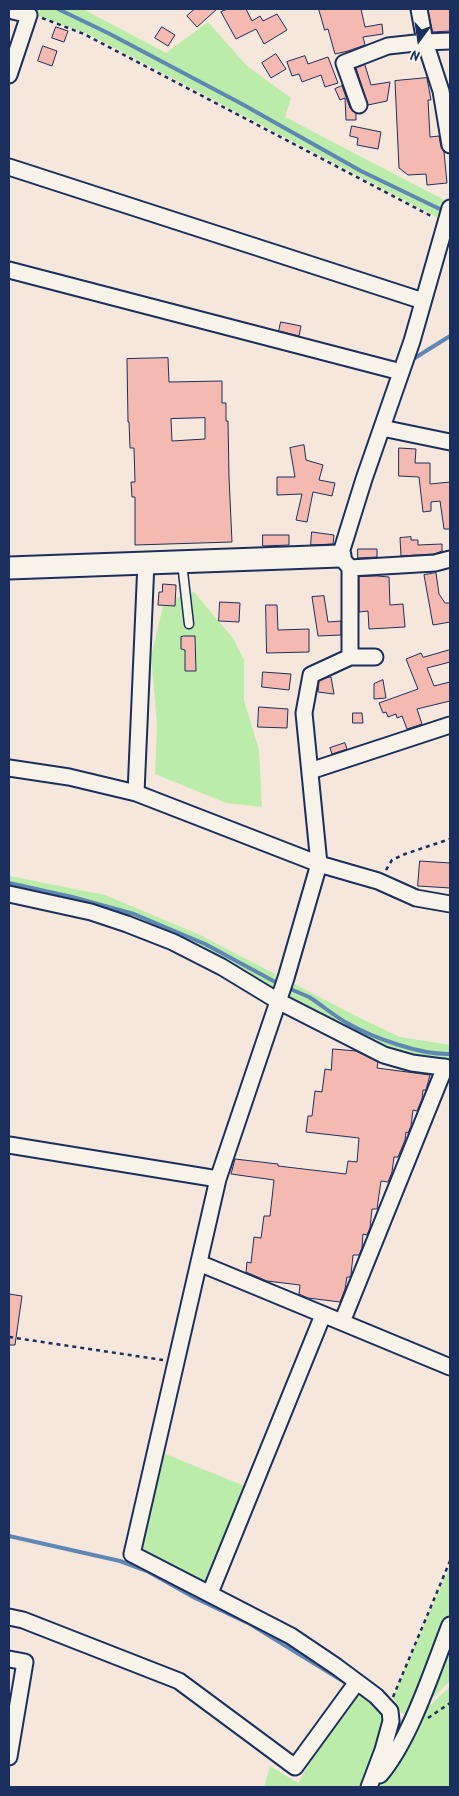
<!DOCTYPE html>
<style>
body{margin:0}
#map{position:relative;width:459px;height:1796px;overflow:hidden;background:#f6e7dd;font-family:Kalam,sans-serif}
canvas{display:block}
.frame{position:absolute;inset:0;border:10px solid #1b2f5e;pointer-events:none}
.north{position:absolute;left:394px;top:15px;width:50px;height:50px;-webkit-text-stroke:4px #f7f3e8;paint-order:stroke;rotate:194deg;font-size:14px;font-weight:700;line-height:20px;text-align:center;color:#1b2f5e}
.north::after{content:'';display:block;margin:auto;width:18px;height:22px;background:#1b2f5e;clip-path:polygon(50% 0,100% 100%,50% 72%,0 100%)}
</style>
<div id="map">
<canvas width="459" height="1796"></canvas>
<div class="frame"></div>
<div class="north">N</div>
</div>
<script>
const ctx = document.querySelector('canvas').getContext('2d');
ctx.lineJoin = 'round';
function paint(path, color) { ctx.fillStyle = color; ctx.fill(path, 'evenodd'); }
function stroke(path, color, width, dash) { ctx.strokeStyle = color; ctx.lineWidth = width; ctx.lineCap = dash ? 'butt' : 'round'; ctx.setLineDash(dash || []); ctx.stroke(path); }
paint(new Path2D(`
 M19,9h64l83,44 42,-31 39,44 44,32 -6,19 165,86v21l-362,-190z
 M194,592l39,46 11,22v40l15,50 3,57 -36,-4 -71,-29 2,-50 -6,-68 13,-54z
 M9,876l96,19 93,39 162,84 40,19 50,8v22l-38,-4 -285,-139 -118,-31z
 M163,1453l89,36 -39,97 -74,-36z
 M450,1566v115l-37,36 -13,-5 -7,-15z
 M450,1687v100h-186l6,-21 28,17 54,-94 28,22 30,12z`), '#bcecaa');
stroke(new Path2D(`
 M58,9l50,24 134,71 119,67 85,41
 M410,361l40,-25
 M9,883l63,14 62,17 71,30 74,40
 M288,988c7,3 14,6 21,9 13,8 25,19 38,26 26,15 74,32 103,31
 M9,1536l111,25 27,10 48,27 55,26 96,59`), '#6087b3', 4);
const building = new Path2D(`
 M195,9h22l-20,18 -10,-11z
 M228,9h18l6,12 8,-5 3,5 14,-7 10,16 -23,14 -8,-15 -20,10 -15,-27z
 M319,9h42l4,18 17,-3 1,10 -20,3 2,8 -17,6 -13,3 -7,-25 -3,1z
 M428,9h22v22l-17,1z
 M56,27l12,4 -4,11 -12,-4z
 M162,27l13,8 -7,11 -13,-8z
 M43,46l14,5 -5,15 -14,-5z
 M276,54l10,15 -15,9 -9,-15z
 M305,56l3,8 20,-7 10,26 -13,4 -4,-12 -19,7 -3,-8 -7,2 -5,-14z
 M365,65l6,20 19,-3 -3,19 -19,4 -12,-37z
 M427,78l4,22h-3l2,37 9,-1 2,11 3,5 3,31 -20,2 -1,-11 -18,1 -9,-7 -4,-87z
 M342,86l8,22 6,6v6h-10l-1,-22 -5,2 -5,-11z
 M352,126l29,6 -3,17 -21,-4 1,-7 -8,-2z
 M281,322l20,4 -2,10 -20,-5z
 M168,358l1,24 53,-1v22h4v18h2l1,56 3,65 -97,3v-48h-3l-1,-15h4l-1,-34h-4l-1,-26h-1l-1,-63zM205,418v21l-33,2 -1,-22z
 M304,445l2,15 17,5 -4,15 16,3 -3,13 -19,-4 -6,30 -11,-2 6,-26 -25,1v-18h18l-5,-29z
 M399,448l17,1 -1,14h15v21l20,-2v47h-6l-4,-28 -9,1v9l-8,1 -4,-35 -20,-1z
 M312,532l22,3 -1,9 -22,1z
 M263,535h26v10l-26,1z
 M411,537v3h7v5l24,-1v7l-8,3 -33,2 -1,-18z
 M358,549h19v8l-19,1z
 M436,573l3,21 6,9h5v19l-17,3 -9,-50z
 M377,576l12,1 1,28 13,-1 2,23 -36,2 -1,-18 -9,1v-35z
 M163,584l13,1 -1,21 -17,-1 1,-13h3z
 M324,596l4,26 13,-1v14l-23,1 -6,-39z
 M220,602l20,1 -1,19 -20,-1z
 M266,605h11l1,25 31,-1v23l-42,1z
 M184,636h11l1,35h-11v-21l-4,-1v-12z
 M450,650v12l-23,6 7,18 16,-4v19l-33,8 5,15 -15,5 -5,-13 -5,2 -1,-4 -8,3 -2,-5 -3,1 -4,-10 39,-14 -12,-30 15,-6 2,4z
 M263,672l28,2 -2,16 -27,-3z
 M329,677h2l3,17 -16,-2 1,-11z
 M383,680l3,18 -12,1v-15z
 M259,707l29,2 -1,19 -29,-1z
 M353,713h9l1,10h-10z
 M345,743l2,6 -15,5 -2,-6z
 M420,861l30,2v25l-32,-2z
 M333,1049l23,2 22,11 -1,6 53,7 -4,15h-3l-1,9 -5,12 -4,-1 -2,16 -3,7 -2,-1 -1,8 -7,17h-4l-2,15 -4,10 -7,-1 -4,28h-5l-2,19 -3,7 -4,-1 -1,14 -3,7h-6l-2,20 -1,2h-3l-2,12 -5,13 -32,-4 -9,-4 1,-9 -33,-4 -21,-9 1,-10 4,1 3,-26 7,1 3,-22h6l4,-36 -43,-6 4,-15 43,5v2l68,8 2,-13 9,1 2,-24 -53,-6 2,-16h4l3,-25 7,1 3,-23 6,1z
 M9,1294l13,2 -7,49h-6z`);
paint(building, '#f4b9b1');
stroke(building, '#1b2f5e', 1);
const lane = new Path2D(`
 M182,563l7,61`);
const street = new Path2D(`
 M419,9l6,33 16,49 9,54
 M9,10l20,5 -20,60
 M359,105l-15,-42 44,-17 37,-4 25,-1
 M9,167l414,134
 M450,208l-38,133 -48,138 -24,77 10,12 85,-5 15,-4
 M9,270l392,102
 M382,428l68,14
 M350,568v89
 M9,768l60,9 67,16 183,71 59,17 38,17 34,6
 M310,771l140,-46
 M136,793l10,-231
 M9,894l82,18 36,12 46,18 49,25 56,34 106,54 28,8 38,5
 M9,1145l209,34
 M199,1263l251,104
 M342,1322l103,-255
 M210,1593l113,-278
 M9,1617l14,3 156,61 116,86 62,-85
 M9,1659l16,3 -16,95
 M380,1775c31,-37 52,-104 70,-150
 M369,1787l14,-37 8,-29 -1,-10 -14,-15 -39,-29 -46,-31 -159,-82 86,-375 68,-201 33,-114 -15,-151 7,-38 39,-18h25`);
const secondary = new Path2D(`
 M9,568l331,-12`);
stroke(lane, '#1b2f5e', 11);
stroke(street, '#1b2f5e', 19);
stroke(secondary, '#1b2f5e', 25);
stroke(new Path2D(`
 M42,18l42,16 349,183
 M386,870l6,-10 13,-6 45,-15
 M9,1337l154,23
 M393,1697l57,-136
 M428,1718l22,-15`), '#1b2f5e', 2.5, [4, 4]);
stroke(lane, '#f7f3e8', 8);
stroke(street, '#f7f3e8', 15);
stroke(secondary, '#f7f3e8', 21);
</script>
